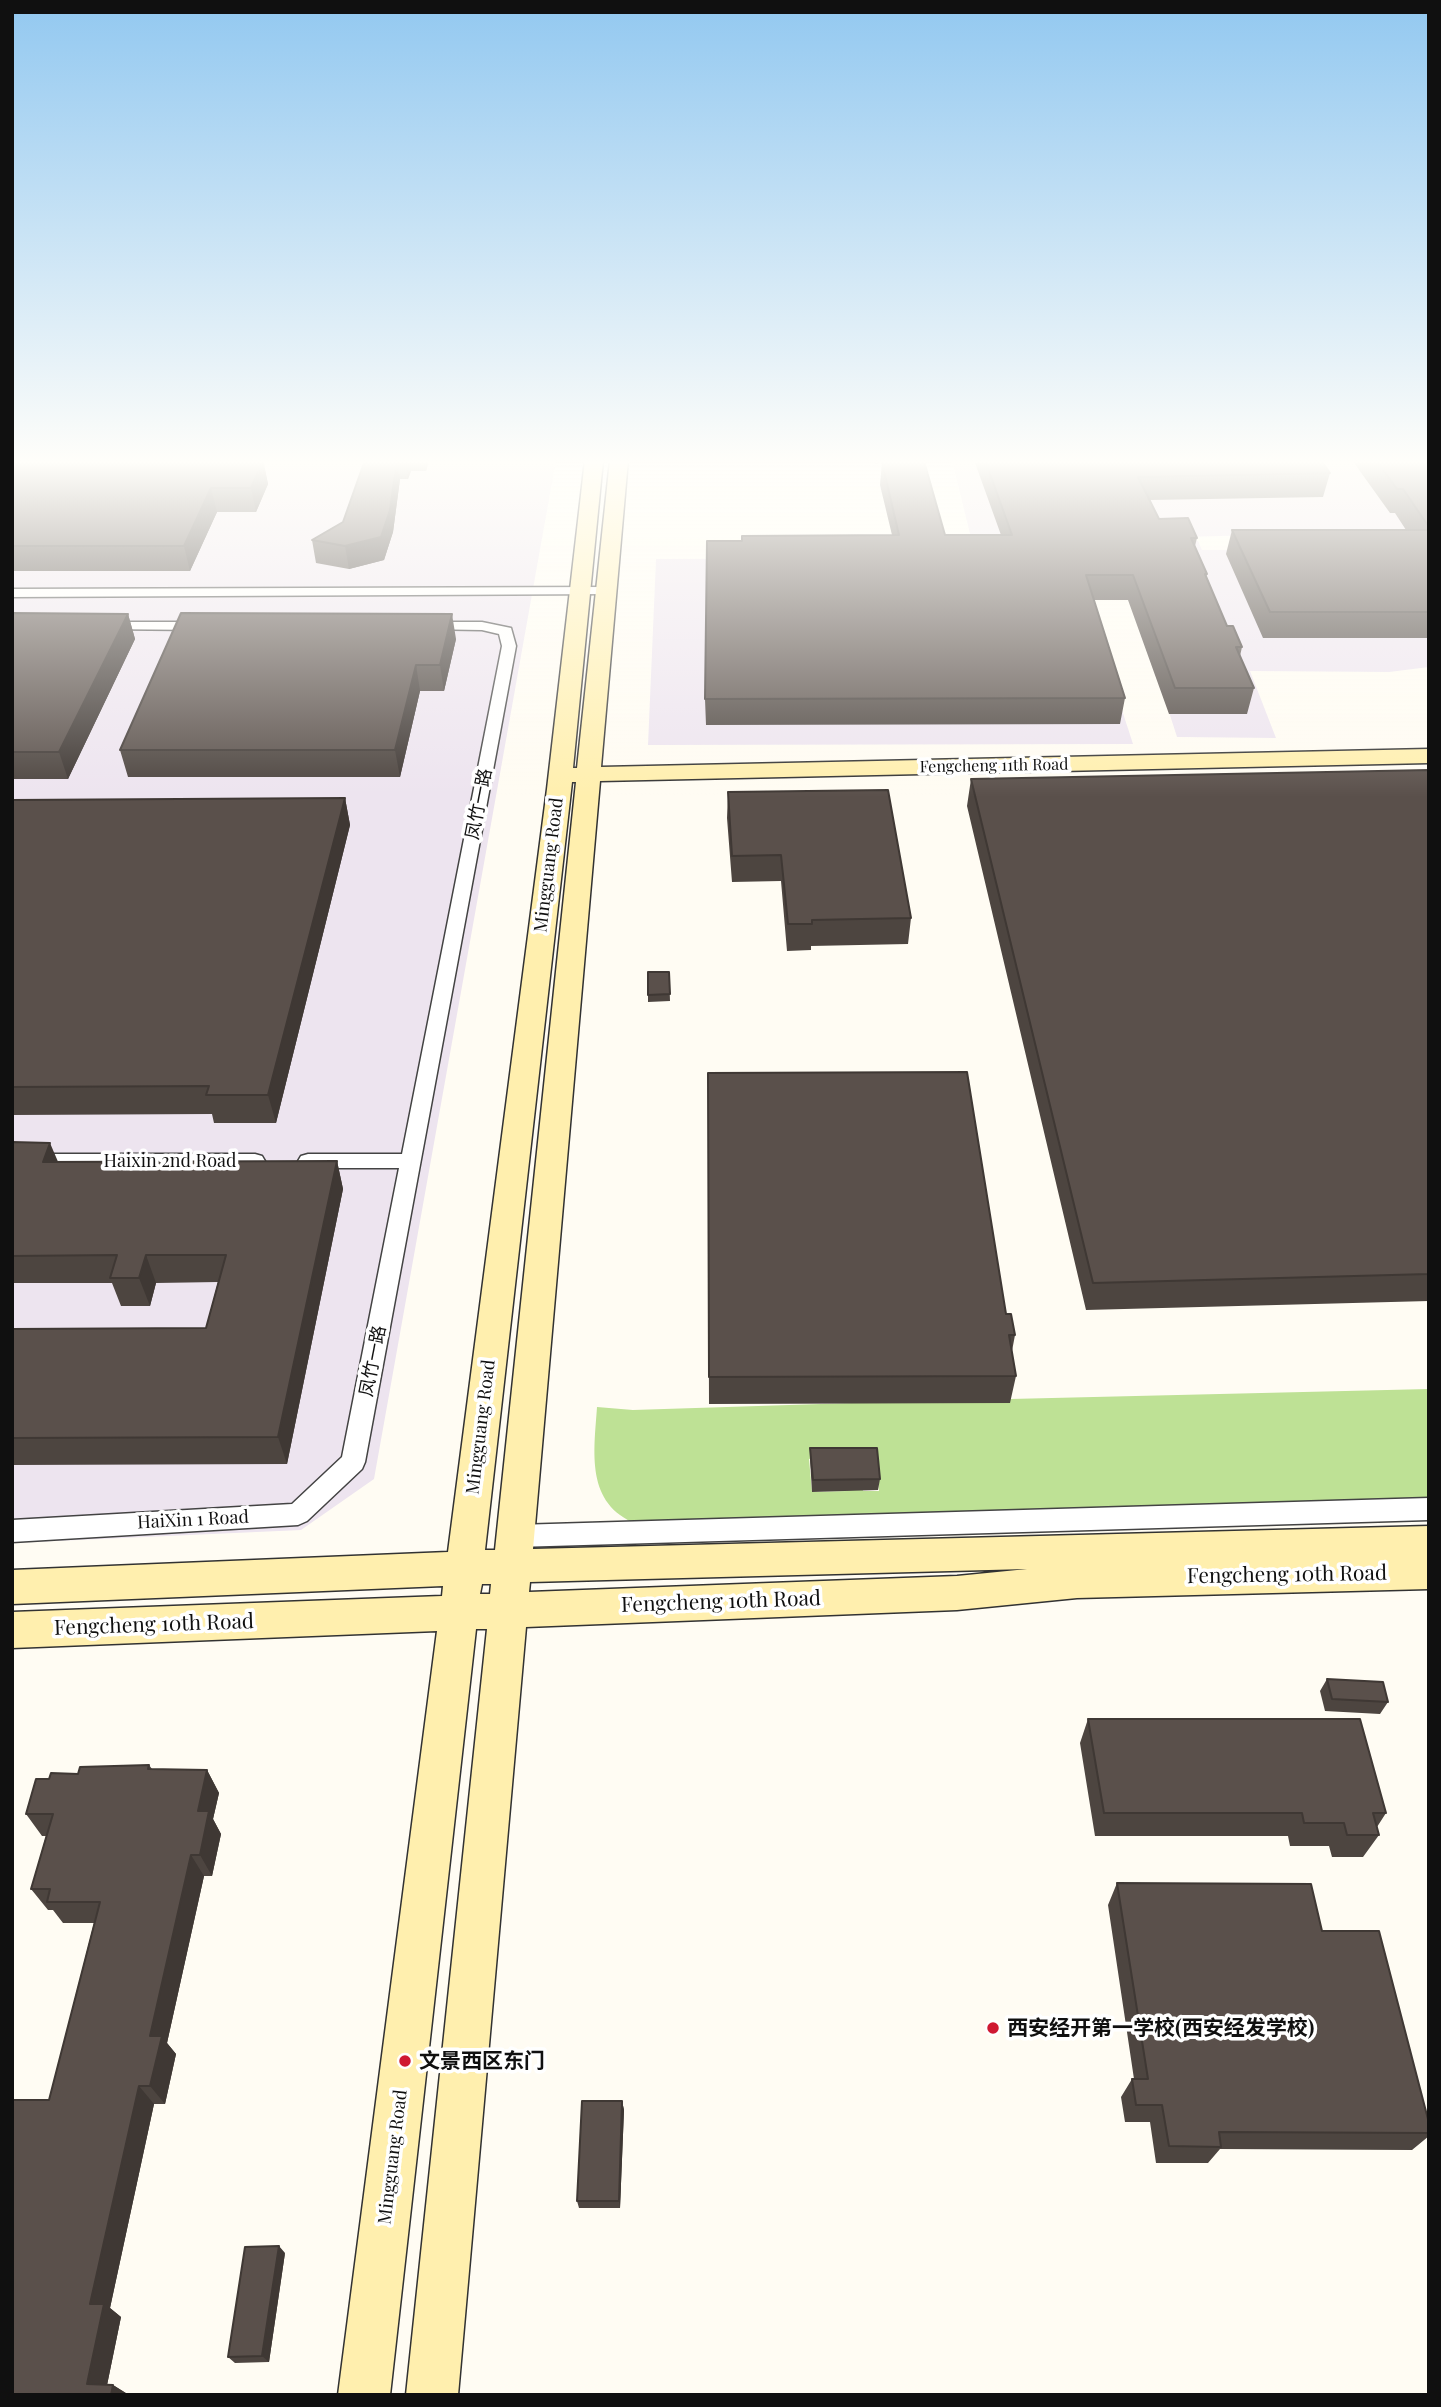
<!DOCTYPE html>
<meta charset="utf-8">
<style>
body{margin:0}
#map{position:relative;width:1441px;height:2407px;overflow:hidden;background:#fffcf3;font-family:"Playfair Display",serif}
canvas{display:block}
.frame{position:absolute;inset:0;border:14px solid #101010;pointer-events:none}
</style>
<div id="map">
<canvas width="1441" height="2407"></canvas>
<div class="frame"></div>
</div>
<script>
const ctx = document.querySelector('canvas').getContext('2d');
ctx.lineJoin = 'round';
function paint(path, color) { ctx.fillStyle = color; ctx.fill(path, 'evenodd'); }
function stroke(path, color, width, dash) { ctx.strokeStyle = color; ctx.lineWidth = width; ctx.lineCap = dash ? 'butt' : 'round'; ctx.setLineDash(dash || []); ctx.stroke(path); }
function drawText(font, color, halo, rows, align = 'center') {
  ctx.font = font + ' "Playfair Display","Noto Sans SC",serif'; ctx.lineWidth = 7; ctx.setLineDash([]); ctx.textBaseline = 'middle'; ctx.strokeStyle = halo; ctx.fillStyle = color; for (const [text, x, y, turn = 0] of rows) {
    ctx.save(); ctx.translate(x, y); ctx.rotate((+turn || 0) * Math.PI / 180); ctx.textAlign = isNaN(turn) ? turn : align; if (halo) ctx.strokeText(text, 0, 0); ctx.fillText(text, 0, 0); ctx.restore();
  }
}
paint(new Path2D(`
 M12,460h544l-182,1019 -73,51 -289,13z
 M952,460h477v71l-457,11z
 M1114,541h84l4,9h227v117l-40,5 -139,-1 26,67 -99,-1z
 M1073,558l60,186 -485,1 8,-186z`), '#ede4ef');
paint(new Path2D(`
 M1429,1389v115l-792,20c-52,-20 -43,-72 -40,-117l36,3 219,-7h158v-4zM844,1458l3,33 -35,1 -3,-33zM860,1459l16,1 3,31h-16z`), '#bee195');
const street = new Path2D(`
 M605,587l5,1v6l-598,3v-8z
 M102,622h101l7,4 -7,4 -106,-1v-6z
 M427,622h55l29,6 5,18 -151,816 -3,7 -55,52 -9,4 -286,17v-22l280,-16 50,-47 57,-289h-91l-7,-2 -3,-5 3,-5 7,-2h94l100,-508 -3,-12 -17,-4 -60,-1v-6z
 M12,1154h243l7,2 3,5 -3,5 -7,2h-243z
 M1429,1498v22l-913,27 -9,-3 -3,-8 3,-8 9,-3z`);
const secondary = new Path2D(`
 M585,460h18l-30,308h4l33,-308h18l-27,307 828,-18v14l-829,18 -67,768 896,-23v63l-352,9 -120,12 -431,17 -68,768h-52l81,-766h-11l-86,766h-52l99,-764 -425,17v-36l430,-16 1,-10 -431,18v-34l436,-18 99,-763zM572,782h4l-81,768h-10zM1027,1569l-70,7 -428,16 1,-10zM482,1584h9l-1,10h-10z`);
stroke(street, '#434343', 3);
stroke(secondary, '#323232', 3);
paint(street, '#fff');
paint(secondary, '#ffefae');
paint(new Path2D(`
 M12,460h251l5,24 -12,28h-39l-27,59h-178z
 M365,460h64l-3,11h-15l-3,8h-8l-7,53 -9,28 -35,9 -33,-6 -4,-23 31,-18z
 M819,460h72l-8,2 62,73h56l-27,-75h347l9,13 -7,24 -173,3 9,19 38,19 -2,8 12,28 -1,4 21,48 15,21 -2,9 14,32 -7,26h-78l-41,-114h-34l31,98 -5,26 -414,1 -1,-26 37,-158 150,-6 -12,-50 2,-23 -7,2 -1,-4 -55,2z
 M1352,460h77v178h-166l-37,-84 6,-24h174l-11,-17h-5z
 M12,613l116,1 7,25 -67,140h-56z
 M456,639l-12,52h-24l-20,86h-272l-8,-27z
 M1429,770v531l-343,9 -119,-504 4,-27z
 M728,792l183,126 -3,26 -97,2v4l-24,1 -6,-70 -49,1 -5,-64z
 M345,798l5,27 -74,298h-62l-2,-9 -200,1v-315z
 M648,972h21l1,29 -22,1z
 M708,1073l298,241 9,21 -3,16 4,25 -6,27 -301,1z
 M12,1142l46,20 279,-1 6,28 -56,275 -275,1v-136l194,-1 12,-46 -62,1 -6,23h-29l-9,-23h-100z
 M810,1448l70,31 -2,11 -66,2 -2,-33z
 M1327,1679l61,23 -8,12 -55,-3 -5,-20z
 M1088,1719l298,94 -9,14 2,8 -16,22h-31l-3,-11h-39l-2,-10h-193l-15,-93z
 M149,1765l3,4 55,1 12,23 -6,26 8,15 -9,42h-8l-37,167 9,11 -11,50h-11l-44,204 11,9 -14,68h6l16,10h-117l37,-295 45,-177h-31l-10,-13h-5l-17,-21 15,-53h-4l-16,-22 23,-35 29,-5z
 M1117,1883l205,48 107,192v13l-17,14 -192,-1 -12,14h-52l-6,-41h-25l-4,-25 11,-18h2l-26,-174z
 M622,2101l2,9 -4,98h-41l-2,-7z
 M285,2253l-16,109 -34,1 -7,-6z`), '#4d4540');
paint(new Path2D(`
 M263,460l5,24 -12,28 -5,-24z
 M397,460l3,19 -7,53 -9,28 -35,9 -4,-23z
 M406,460h3l2,11 -3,8z
 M424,460h5l-3,11z
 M875,460h16l-16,4z
 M211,488l6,24 -27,59 -6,-25z
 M128,614l7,25 -67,140 -9,-27z
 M452,614l4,25 -12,52 -4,-26z
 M416,665l4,26 -20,86 -5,-27z
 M345,798l5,27 -74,298 -8,-28z
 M50,1143l12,28 -19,-9z
 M337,1161l6,28 -56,275 -9,-27z
 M146,1255l10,28 -6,23 -11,-28z
 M207,1770l12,23 -6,26 8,15 -9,42 -12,-21 -2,-44z
 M191,1855l13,21 -37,167 9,11 -11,50 -15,-18v-50z
 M139,2086l15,18 -44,204 11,9 -16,78 -18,-11 3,-80z
 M622,2101l2,9 -4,98 -1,-7z
 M279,2246l6,7 -16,109 -7,-6z
 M113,2385l16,10h-18z`), '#3f3834');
const building = new Path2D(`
 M12,460h251l-12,28h-40l-27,58h-172z
 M365,460h32l-7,50 -9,27 -36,9 -33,-6 31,-18z
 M985,460h336l9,13 -192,4 21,42 29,-1 9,20h-6l16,36h-2l22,52h6l9,21h-6l18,41h-79l-42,-113h-47l39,123 -420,1 2,-158h35v-5l157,-1 -17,-73 42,-1 21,74h67z
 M1376,460h53v67l-26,-38h-6z
 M1232,530h197v82h-159z
 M12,613l116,1 -69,138h-47z
 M181,613l271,1 -12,51h-24l-21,85h-275z
 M1429,770v504l-336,9 -122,-504z
 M888,790l23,128 -99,2v4h-24l-7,-69 -49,1 -4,-64z
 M345,798l-77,297h-62l3,-9 -197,1v-287z
 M648,972h21l1,22 -22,1z
 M967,1072l39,242h5l4,21h-6l7,41 -307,1 -1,-304z
 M12,1142l38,1 -7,19 294,-1 -59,276 -266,1v-109l194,-1 20,-73h-80l-7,23h-29l7,-23 -105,1z
 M810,1448h67l3,31 -67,1z
 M1327,1679l56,3 5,20 -56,-3z
 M1088,1719h272l26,94h-13l6,22h-32l-3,-12h-40l-2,-10h-198z
 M149,1765l-1,4 59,1 -9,41h11l-9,44h-9l-41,181h12l-12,50h-11l-49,218h14l-17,80 26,1 -2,10h-99v-295h37l51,-198h-53l3,-13h-19l22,-75h-27l10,-35h13l2,-6 27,1 2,-7z
 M1117,1883l194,1 11,47h57l50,192v10l-210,-1 2,15 -52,-1 -7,-41h-26l-4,-26h16z
 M582,2101h40l-3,100h-42z
 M279,2246l-17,110 -34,1 17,-110z`);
paint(building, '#5a504b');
stroke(building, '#3f3834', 2);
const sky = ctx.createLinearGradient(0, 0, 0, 797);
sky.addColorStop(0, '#92c8f0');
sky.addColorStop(0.58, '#fffefa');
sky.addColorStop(1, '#fffefa00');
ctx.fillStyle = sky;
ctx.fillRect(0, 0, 1441, 797);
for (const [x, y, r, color] of [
 [993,2028,7,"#cf1932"],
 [405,2061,7,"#cf1932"]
]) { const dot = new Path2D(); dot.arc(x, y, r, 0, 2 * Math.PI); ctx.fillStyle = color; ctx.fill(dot); stroke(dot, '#fff', 2.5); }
drawText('16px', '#101010', '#fff', [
 ["Fengcheng 11th Road",994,766,-1]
]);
drawText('18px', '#101010', '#fff', [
 ["凤竹一路",479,804,-79],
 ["Mingguang Road",549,865,-83],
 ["Haixin 2nd Road",170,1161],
 ["凤竹一路",373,1361,-79],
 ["Mingguang Road",481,1427,-83],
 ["HaiXin 1 Road",193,1520,-3],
 ["Mingguang Road",393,2157,-83]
]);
drawText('21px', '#101010', '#fff', [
 ["Fengcheng 10th Road",1287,1575,-1],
 ["Fengcheng 10th Road",721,1602,-2],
 ["Fengcheng 10th Road",154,1625,-2]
]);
drawText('bold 21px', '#101010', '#fff', [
 ["西安经开第一学校(西安经发学校)",1007,2028],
 ["文景西区东门",419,2061]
], 'left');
</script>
